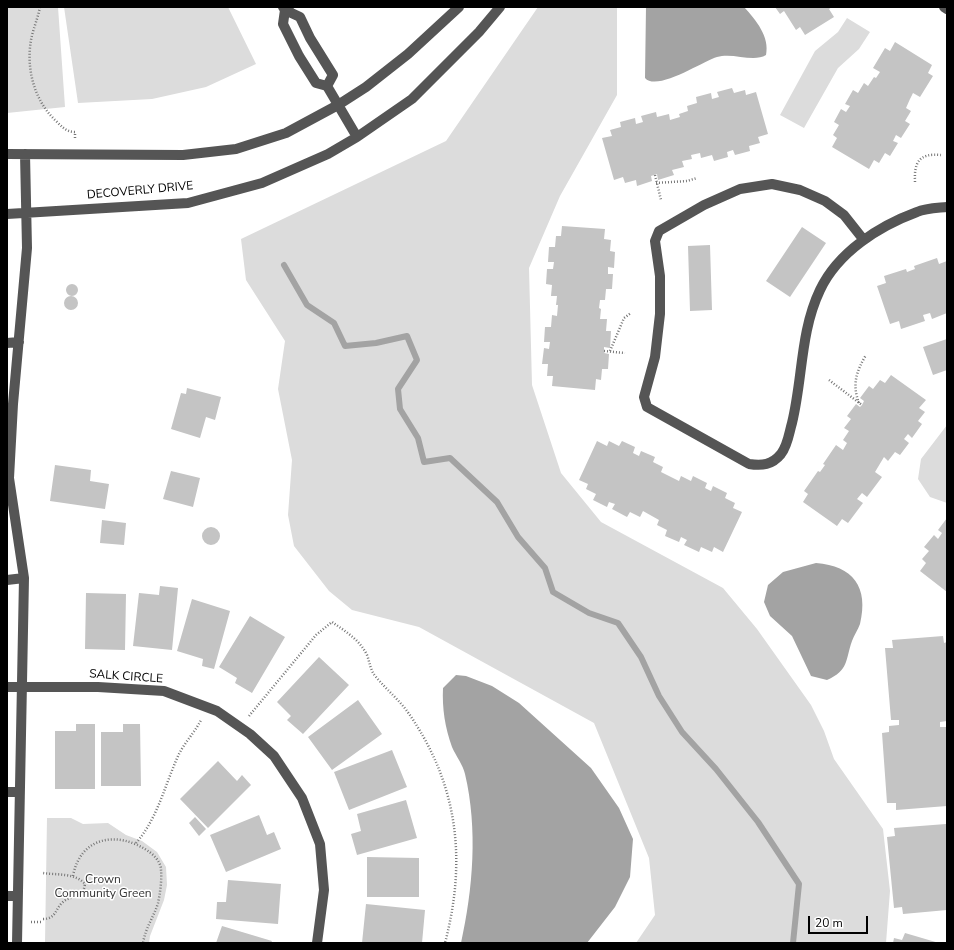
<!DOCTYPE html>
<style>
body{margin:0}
#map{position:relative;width:954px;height:950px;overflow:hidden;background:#fff;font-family:"Nunito Sans",sans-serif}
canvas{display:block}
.frame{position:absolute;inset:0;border:8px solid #000;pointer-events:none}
.scale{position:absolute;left:808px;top:916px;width:60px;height:18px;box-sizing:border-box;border:2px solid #000;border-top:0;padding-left:5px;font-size:12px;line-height:14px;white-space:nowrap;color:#000;-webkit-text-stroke:3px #fff;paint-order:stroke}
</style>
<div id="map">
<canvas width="954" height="950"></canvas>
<div class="frame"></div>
<div class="scale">20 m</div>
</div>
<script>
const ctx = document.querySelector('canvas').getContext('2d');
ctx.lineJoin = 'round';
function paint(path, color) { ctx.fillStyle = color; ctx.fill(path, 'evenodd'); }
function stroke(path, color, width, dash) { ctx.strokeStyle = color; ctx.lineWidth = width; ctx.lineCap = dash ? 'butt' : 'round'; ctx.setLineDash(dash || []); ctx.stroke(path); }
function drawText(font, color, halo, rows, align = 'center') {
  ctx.font = font + ' "Nunito Sans",sans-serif'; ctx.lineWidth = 3; ctx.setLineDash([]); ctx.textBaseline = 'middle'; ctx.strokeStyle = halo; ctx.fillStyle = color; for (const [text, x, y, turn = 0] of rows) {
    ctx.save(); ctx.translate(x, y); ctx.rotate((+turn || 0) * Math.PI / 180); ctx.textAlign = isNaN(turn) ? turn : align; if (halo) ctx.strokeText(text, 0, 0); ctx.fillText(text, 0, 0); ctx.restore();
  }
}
paint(new Path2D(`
 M7,7h51l7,100 -58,6z
 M64,7h164l28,57 -50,23 -54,12 -74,4z
 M538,7h79v88l-57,101 -31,72 3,117 29,88 40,49 122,66 34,41 54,76 13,26 10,28 49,70 7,62 -4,52h-250l19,-28 -6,-57 -55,-135 -175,-96 -67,-17 -23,-19 -35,-45 -6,-31 4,-55 -14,-71 7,-48 -39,-61 -5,-41 205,-98z
 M847,18l23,14 -11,17 -21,19 -34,60 -24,-13 35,-64 23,-19z
 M947,425v78l-17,-6 -12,-18 3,-20z
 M47,818h24l12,6 25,-1 18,12 16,6 15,11 9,15 1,18 -3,15 -14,36 -1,7h-104z`), '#dcdcdc');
paint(new Path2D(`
 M646,7h98c12,13 26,30 22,48 -13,8 -33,-3 -49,2 -14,4 -60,35 -72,21z
 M816,563c37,3 53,24 44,61 -2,6 -6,11 -8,17 -7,20 -3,29 -25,39l-16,-4 -19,-40 -22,-20 -6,-14 4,-17 15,-13z
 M456,675l10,1 26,10 27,17 72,65 28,40 14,31 -3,38 -15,30 -28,36h-126c12,-54 17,-114 4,-169 -2,-9 -9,-18 -13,-27 -7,-19 -10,-39 -9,-59z`), '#a3a3a3');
stroke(new Path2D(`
 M284,265l23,40 27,18 11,23 31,-3 31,-7 10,24 -19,29 2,20 18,29 6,24 26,-4 47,44 21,35 27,31 8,24 36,21 29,10 23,34 18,39 23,36 34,37 42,53 41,62 -6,59`), '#a3a3a3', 6);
paint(new Path2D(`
 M775,7h57l-3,2 5,8 -29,18 -5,-8 -4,3 -12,-19 -4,3z
 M895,42l37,23 -4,8 5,3 -13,21 -7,-4 -3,6 -4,9 5,3 -6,10 5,3 -9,14 -5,-3 -3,6 5,2 -8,13 -5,-3 -6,10 -5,-3 -5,9 -37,-22 5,-9 -4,-3 6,-10 -5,-3 7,-13 5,3 4,-6 -5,-2 8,-14 5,3 6,-10 4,3 6,-9 2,1 4,-6 -7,-4 12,-20 5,3z
 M732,88l2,5 11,-3 1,5 10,-3 12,42 -10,3 2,6 -11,3 1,5 -15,4 -2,-5 -6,2 1,5 -14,4 -2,-6 -11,3 -1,-5 -9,2 1,4 -10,2 2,6 -12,3 2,5 -16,5 -1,-6 -6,2 1,5 -15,5 -1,-6 -11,3 -2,-6 -9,3 -12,-42 10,-2 -2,-6 11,-3 -1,-5 15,-4 1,6 7,-2 -2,-6 15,-4 1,5 12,-3 1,6 10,-3 -1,-3 9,-3 -1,-5 10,-3 -1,-6 15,-4 1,6 7,-2 -2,-5z
 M562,226l43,3 -1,10 7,1 -1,11 5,1 -1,16 -6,-1v7h5l-1,15h-6l-1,11h-5l-1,8 2,1 -1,10h7l-1,12h5l-1,17 -6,-1v6l5,1 -1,15h-6l-1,11 -5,-1 -1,11 -43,-4 1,-10h-6l1,-12h-6l2,-16 5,1 1,-7h-6l1,-15h6l1,-12 5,1 1,-11h-2l1,-9h-6l1,-11 -6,-1 1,-15h6l1,-7h-6l1,-15h6l1,-11h5z
 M802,227l24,16 -36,54 -24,-16z
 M710,245l2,65 -22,1 -2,-65z
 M937,258l2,6 8,-3v52l-15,6 -2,-6 -7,2 2,6 -24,8 -2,-8 -9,3 -13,-38 9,-3 -2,-7 22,-7 1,3 8,-3 -1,-3z
 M66 290a6 6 0 1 1 12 0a6 6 0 1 1-12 0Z
 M64 303a7 7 0 1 1 14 0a7 7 0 1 1-14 0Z
 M947,339v31l-14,5 -10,-28z
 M891,375l35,25 -7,8 6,4 -7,9 4,3 -10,14 -4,-4 -4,5 5,4 -9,12 -5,-3 -7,9 -4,-4 -9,15 7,5 -15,20 -5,-4 -5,6 6,4 -15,20 -6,-4 -5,7 -34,-24 5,-8 -4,-3 14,-20 2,1 5,-7 -2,-1 13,-19 7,5 4,-7 -4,-3 6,-9 -5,-3 7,-9 -4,-3 9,-12 4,3 2,-2 2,-4 -4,-3 9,-12 4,3 7,-9 5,3z
 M187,388l34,9 -6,23 -9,-3 -6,21 -29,-9 10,-36 5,1z
 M597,441l10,5 2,-5 10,5 3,-5 13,6 -2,6 6,3 2,-5 14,6 -2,5 10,5 -2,5 18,9 2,-5 10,5 2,-5 14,7 -2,5 6,3 2,-5 14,7 -2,5 10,5 -2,5 9,4 -19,40 -9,-5 -2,5 -11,-5 -2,5 -15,-7 3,-5 -6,-3 -2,5 -14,-6 2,-6 -10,-5 2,-5 -16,-9 -3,6 -10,-5 -3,5 -15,-8 3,-5 -6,-2 -2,5 -14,-7 3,-6 -10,-5 2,-5 -9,-4z
 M55,465l36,5 -1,11 19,3 -4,25 -55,-8z
 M171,471l29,7 -7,29 -30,-8z
 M947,518v74l-27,-21 6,-8 -4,-4 7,-8 -5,-4 10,-12 4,4 4,-6 -4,-3z
 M102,520l24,3 -2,22 -24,-2z
 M202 536a9 9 0 1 1 18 0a9 9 0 1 1-18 0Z
 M160,586l18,2 -6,62 -39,-4 6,-53 20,2z
 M86,593l40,1 -1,56 -40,-1z
 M192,599l38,12 -16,58 -12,-3 1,-7 -26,-8z
 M250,616l35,21 -33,56 -17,-10 2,-5 -18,-11z
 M943,636l1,7 3,-1v79l-7,1v5h7v79l-51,4v-7h-9l-5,-70 7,-1v-6l10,-1v-5h-8l-6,-72h8l-1,-8z
 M319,657l30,28 -46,49 -16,-14 4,-4 -14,-14z
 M358,700l24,34 -50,36 -24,-33z
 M76,724h19v65h-40v-58h21z
 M123,724h17l1,62h-40v-54h22z
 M392,750l15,37 -58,23 -15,-38z
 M218,761l19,20 5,-6 9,10 -43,43 -28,-29z
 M406,800l11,38 -60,17 -6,-21 10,-3 -4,-17z
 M259,815l8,20 7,-3 7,17 -55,23 -16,-37z
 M195,817l11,12 -7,7 -10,-13z
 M946,824l1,86 -44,4 -1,-7 -8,1 -7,-71 8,-1 -1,-8z
 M367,857l52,1v39h-52z
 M228,880l53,4 -3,40 -62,-5 1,-17h9z
 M366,904l59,6 -3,33h-60z
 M222,926l50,15 -1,2h-55z
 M905,933l34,10h-46l1,-5 8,2z`), '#c4c4c4');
stroke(new Path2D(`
 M40,7c-2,11 -7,22 -9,33 -5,28 3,60 24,80 6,6 11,12 20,12v8
 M655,175l6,25
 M915,182c-1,-20 4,-29 26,-27
 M656,183l31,-2 10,-3
 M604,351l21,2
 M610,351l14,-33 7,-5
 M829,380l33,25
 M859,403c-7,-18 -3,-31 7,-48
 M249,716l67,-81 16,-13c13,9 28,18 35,33 3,8 3,15 9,22 10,12 22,22 31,34 51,72 60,148 38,232
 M136,843c22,-25 29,-59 43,-89 6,-12 16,-22 22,-34
 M73,876c7,-39 44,-46 75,-25 6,4 13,11 13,19 1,10 -1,24 -3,33 -4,14 -12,23 -15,40
 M43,919c13,0 12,-10 20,-17 10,-9 19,1 22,-18 -9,-11 -28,-9 -42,-11
 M31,922h12`), '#777', 2.5, [1, 2]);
stroke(new Path2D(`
 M283,7l2,3 15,7 10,21 23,37 -6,11
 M289,7l-4,3 -2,14 16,32 17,27 11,3 30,51
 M944,7l3,2
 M7,154l176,1 53,-6 50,-16 52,-28 28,-18 42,-33 51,-47
 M7,214l181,-11 74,-20 66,-29 29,-17 55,-38 67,-67 21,-25
 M863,239l-19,-24 -19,-14 -25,-11 -28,-6 -32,5 -36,16 -45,26 -4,10 5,35v38l-5,43 -11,40 3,10 102,57c13,2 23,1 32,-10 7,-9 8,-21 11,-31 11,-45 8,-91 28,-133 18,-38 59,-64 97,-78 9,-4 21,-4 30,-5
 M7,343l12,-1
 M7,580l17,-2
 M7,687h91l66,4 53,20 33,23 24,22 28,42 18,46 4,46 -7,53
 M7,792h12
 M7,896h10
 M17,943l7,-365 -15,-100 4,-74 14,-156 -2,-94`), '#555', 10);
drawText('12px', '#000', '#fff', [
 ["DECOVERLY DRIVE",140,191,-5],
 ["SALK CIRCLE",126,677,4]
]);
drawText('12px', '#333', '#fff', [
 ["Crown",103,880],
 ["Community Green",103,894]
]);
</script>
